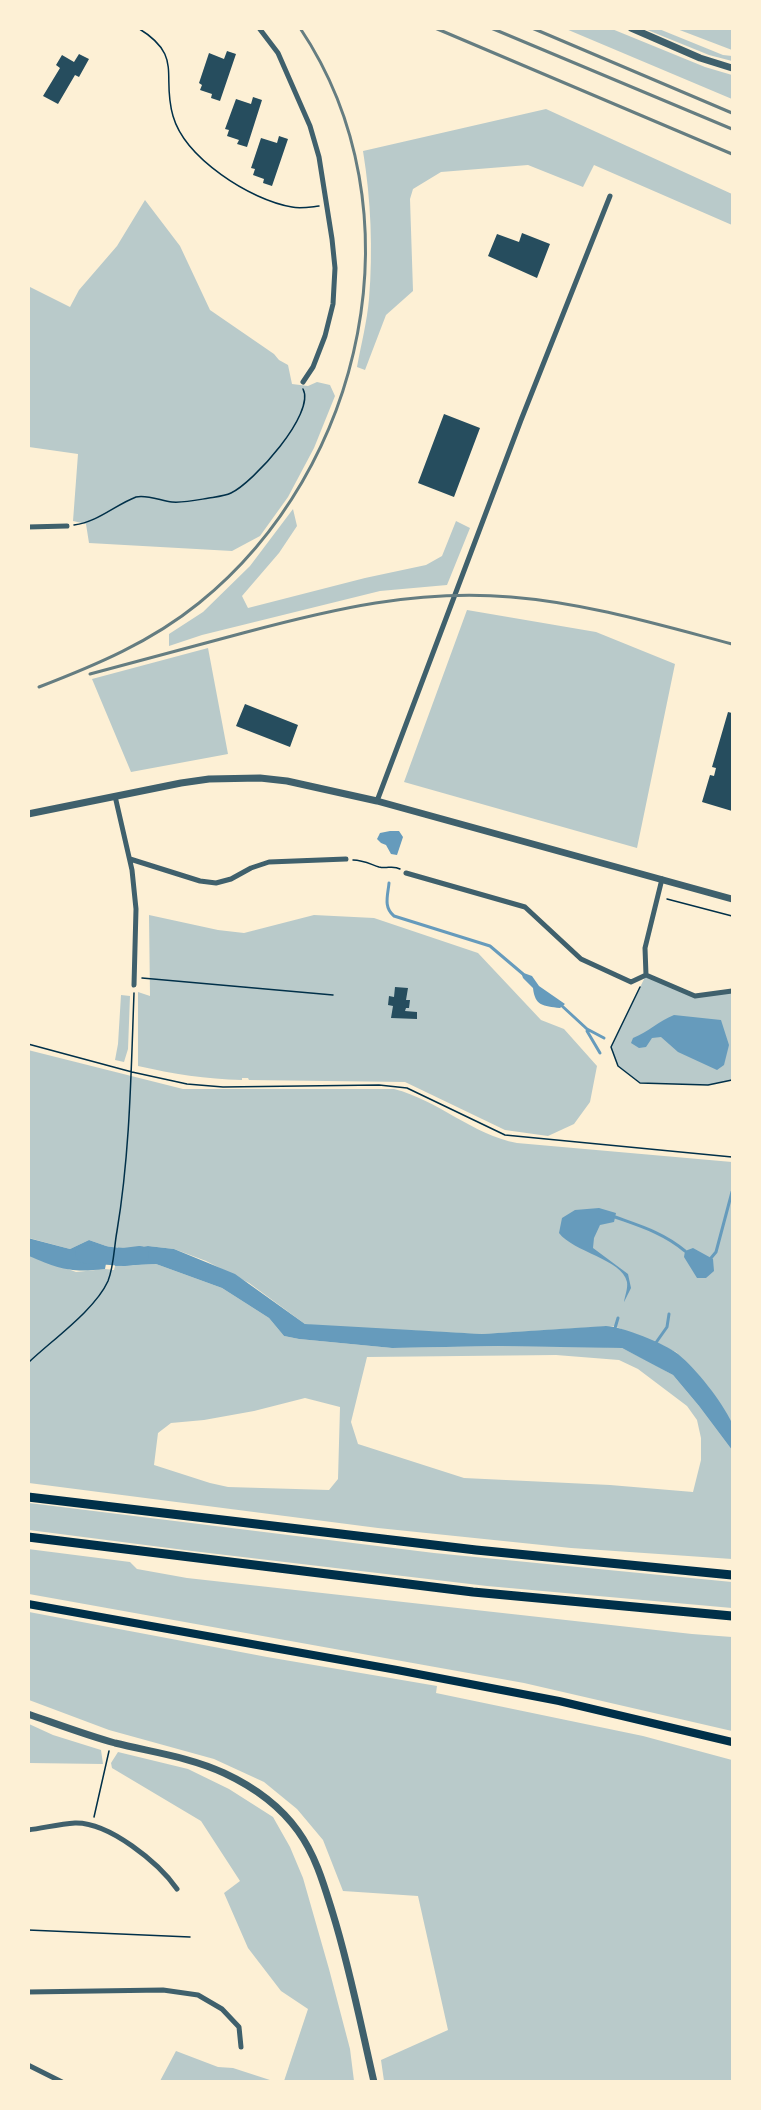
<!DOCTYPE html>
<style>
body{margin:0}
#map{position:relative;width:761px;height:2110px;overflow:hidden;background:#fdf0d5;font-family:Ubuntu,sans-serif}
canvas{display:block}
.frame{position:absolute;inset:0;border:30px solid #fdf0d5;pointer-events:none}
</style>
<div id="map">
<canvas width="761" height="2110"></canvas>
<div class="frame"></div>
</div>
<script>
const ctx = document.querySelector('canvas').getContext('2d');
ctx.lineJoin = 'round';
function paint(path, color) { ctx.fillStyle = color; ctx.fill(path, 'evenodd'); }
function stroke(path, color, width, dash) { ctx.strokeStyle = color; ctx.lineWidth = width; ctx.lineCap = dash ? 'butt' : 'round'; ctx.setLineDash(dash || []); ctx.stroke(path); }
paint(new Path2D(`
 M566,29h46l93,38 27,8v24z
 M645,29h14l64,26 9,1v5l-23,-6z
 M677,29h55v21z
 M546,109l186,85v31l-138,-60 -11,22 -55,-22 -87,7 -28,17 -3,10 3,92 -27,24 -21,55 -8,-3c4,-22 10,-45 12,-68 4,-49 2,-99 -6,-148z
 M145,200l35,46 30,64 64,44 5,6 9,5 4,19 16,2 9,-4 13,3 5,11 -21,52 -26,49 -28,39 -28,15 -143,-8 -3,-19 -13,-3 5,-67 -49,-7 -1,-161 42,21 9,-17 38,-44z
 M293,509l4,17 -18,27 -37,43 6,12 117,-30 61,-13 16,-9 14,-35 14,7 -23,57 -67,6 -178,44 -33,11v-12l34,-22 47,-46z
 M467,610l129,22 79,32 -38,184 -233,-66z
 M208,648l20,106 -97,18 -39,-93z
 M149,915l69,15 26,3 70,-18 60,3 104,35 63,67 23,9 33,37 -7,36 -16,22 -26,12 -43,-6 -100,-48 -156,-2 -1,-2h-6v2c-36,-1 -69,-6 -104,-14v-74l12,4z
 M646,975l49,21 37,-5v89l-24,5 -68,-2 -22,-17 -7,-19z
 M121,995l9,1 -2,53 -4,13 -9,-2 3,-16z
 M28,1050l155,39h211c44,11 79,46 123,54l215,19v262l-21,-33 -35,-39 -62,-26 -132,8 -165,-8 -12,-2 -56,-41 -43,-22 -32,-12 -26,-3 -30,4v-3h-9l-20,-7 -19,9 -41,-11z
 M28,1254l48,18 29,-3 9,1 1,-4 41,-2 66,24 47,30 15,18 15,3 93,9 107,-2 104,1 19,1 28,14 23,13 26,31 33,44v109l-161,-11 -193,-20 -349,-45zM556,1355l63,5 19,9 49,37 10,14 4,18v22l-8,32 -83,-7 -146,-7 -106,-34 -7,-22 16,-65zM305,1398l35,9 -2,72 -9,11 -101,-3 -18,-4 -56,-18 4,-32 13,-10 33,-3 50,-9z
 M29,1503l405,50 298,29v26l-245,-22 -295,-35 -163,-21z
 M28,1549l102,13 7,7 50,9 505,56 40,3v94l-208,-48 -495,-89z
 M29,1612l238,45 170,29 -1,7 207,43 89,24v321h-348l-3,-21 67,-30 -30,-134 -75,-5 -20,-51 -26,-31 -33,-27 -50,-23 -105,-29 -80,-30z
 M29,1724l24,11 48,15 2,14 -74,-1z
 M118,1752l70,17 41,20 44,28 17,30 13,31 26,91 21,80 4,32h-70l24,-72 -27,-18 -33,-43 -24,-55 16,-12 -39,-60 -89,-53 -1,-5z
 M176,2051l42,16 15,1 40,13h-113z`), '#b9caca');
paint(new Path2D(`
 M390,831h9l4,6 -6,18 -6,-1 -5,-9 -5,-2 -4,-4 3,-6z
 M521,972l11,4 7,10 26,18 -5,4c-17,-2 -25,-2 -27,-20l-10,-10z
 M674,1015l47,5 8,25 -5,20 -7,5 -39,-18 -17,-15 -9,1 -6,9 -7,1 -8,-5 2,-5c15,-6 26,-17 41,-23z
 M599,1208l17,5 -2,9 -14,3 -6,13 -1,10 35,26 3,14 -7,14c1,-7 4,-13 3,-20 -5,-23 -54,-30 -68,-49l3,-15 13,-8z
 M28,1238l42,11 19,-9 20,7 -4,22c-35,4 -45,0 -76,-13z
 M148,1246l26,3 61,25 70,50 177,10 124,-8c15,0 60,18 72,28 19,16 43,46 54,69 3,7 1,19 0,27l-33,-44 -26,-31 -51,-27 -123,-2 -107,2 -93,-9 -15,-3 -15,-18 -47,-30 -66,-24 -41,2 3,-16z
 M693,1248l20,11 1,12 -8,7h-9l-13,-21 1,-6z`), '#669bbc');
stroke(new Path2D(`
 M389,883c-1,12 -6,24 5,33l96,30 33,28
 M561,1005l26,24 17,9
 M587,1031l13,22
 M615,1217c25,9 49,16 70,34
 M711,1258l5,-6 16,-60
 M615,1328l3,-10
 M655,1344l12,-17 2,-13`), '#669bbc', 3);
stroke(new Path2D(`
 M84,1254l40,3 16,-2`), '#669bbc', 18);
paint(new Path2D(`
 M227,51l9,3 -16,47 -9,-3 1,-4 -12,-4 2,-5 -3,-2 10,-30 15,6z
 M79,54l10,5 -10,18 -4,-2 -17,29 -15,-8 17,-28 -4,-3 6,-10 12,7z
 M253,97l9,3 -15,47 -10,-3 2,-4 -12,-4 2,-6 -4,-1 11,-30 15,5z
 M279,136l9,3 -16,47 -9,-3 1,-4 -11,-4 2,-6 -4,-1 10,-30 16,5z
 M522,233l28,11 -13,34 -49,-22 9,-22 22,8z
 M444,414l36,14 -26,69 -36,-14z
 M245,704l53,21 -8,22 -54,-21z
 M728,712l4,1v98l-30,-9 8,-27 4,1 2,-8 -4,-1z
 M395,987l13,1 -2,12h4l-1,8h-3l-1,3 12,1v7l-26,-1 2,-12 -5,-1 1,-9 5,1z`), '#264d5e');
stroke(new Path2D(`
 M138,28c46,28 23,47 35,88 12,42 77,84 119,91 8,2 18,0 27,-1
 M74,525c24,-3 41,-20 62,-28 10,-3 26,4 36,5 12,1 25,-2 37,-4 6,-1 16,-2 22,-5 22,-10 85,-80 72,-104
 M353,860c10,0 17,4 26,7 8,2 14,-2 21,2
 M667,899l65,17
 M142,978l191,17
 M640,987l-29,60 7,19 22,17 68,2 24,-5
 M28,1044l104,28 55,12 36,3 156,-2 28,3 98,47 227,22
 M28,1363c24,-23 67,-53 80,-82 6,-15 6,-34 9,-50 13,-78 14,-158 17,-238
 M94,1817l15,-66
 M28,1930l162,7`), '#003049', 1.5);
stroke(new Path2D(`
 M259,28l19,25 32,73 9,31 13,82 3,29 -2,36 -8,32 -12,31 -10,15
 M28,527l39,-1
 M115,796l17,74 4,39 -2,76
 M377,801l144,-381 89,-224
 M130,859l70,22 16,2 15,-4 20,-11 18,-6 77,-3
 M406,873l119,34 56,52 50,23 15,-7
 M662,879l-17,69 1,27 49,21 37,-5
 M28,1830c16,-2 31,-6 47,-7 34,-1 84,40 102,66
 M28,1992l135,-2 35,5 24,14 17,18 2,20
 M28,2065l34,17`), '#3f606c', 5);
stroke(new Path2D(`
 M631,28l69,30 32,10
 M28,814l153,-31 28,-4 51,-1 27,3 90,20 355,98
 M28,1714c29,10 58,21 87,29 36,9 75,14 109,30 28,13 56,33 74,58 18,25 26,54 35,83 17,55 28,112 41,168`), '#3f606c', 7);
stroke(new Path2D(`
 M28,1604l369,66 162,31 173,41`), '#003049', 8);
stroke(new Path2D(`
 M28,1497l448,53 256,25
 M28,1537l445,55 259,24`), '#003049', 9);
stroke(new Path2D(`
 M435,28l297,126
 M491,28l241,101
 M532,28l200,85
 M90,674c51,-14 102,-27 153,-41 90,-24 174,-44 268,-36 75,6 149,28 221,47
 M39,687c57,-22 112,-45 160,-84 166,-134 223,-393 101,-575`), '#657d81', 3);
</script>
